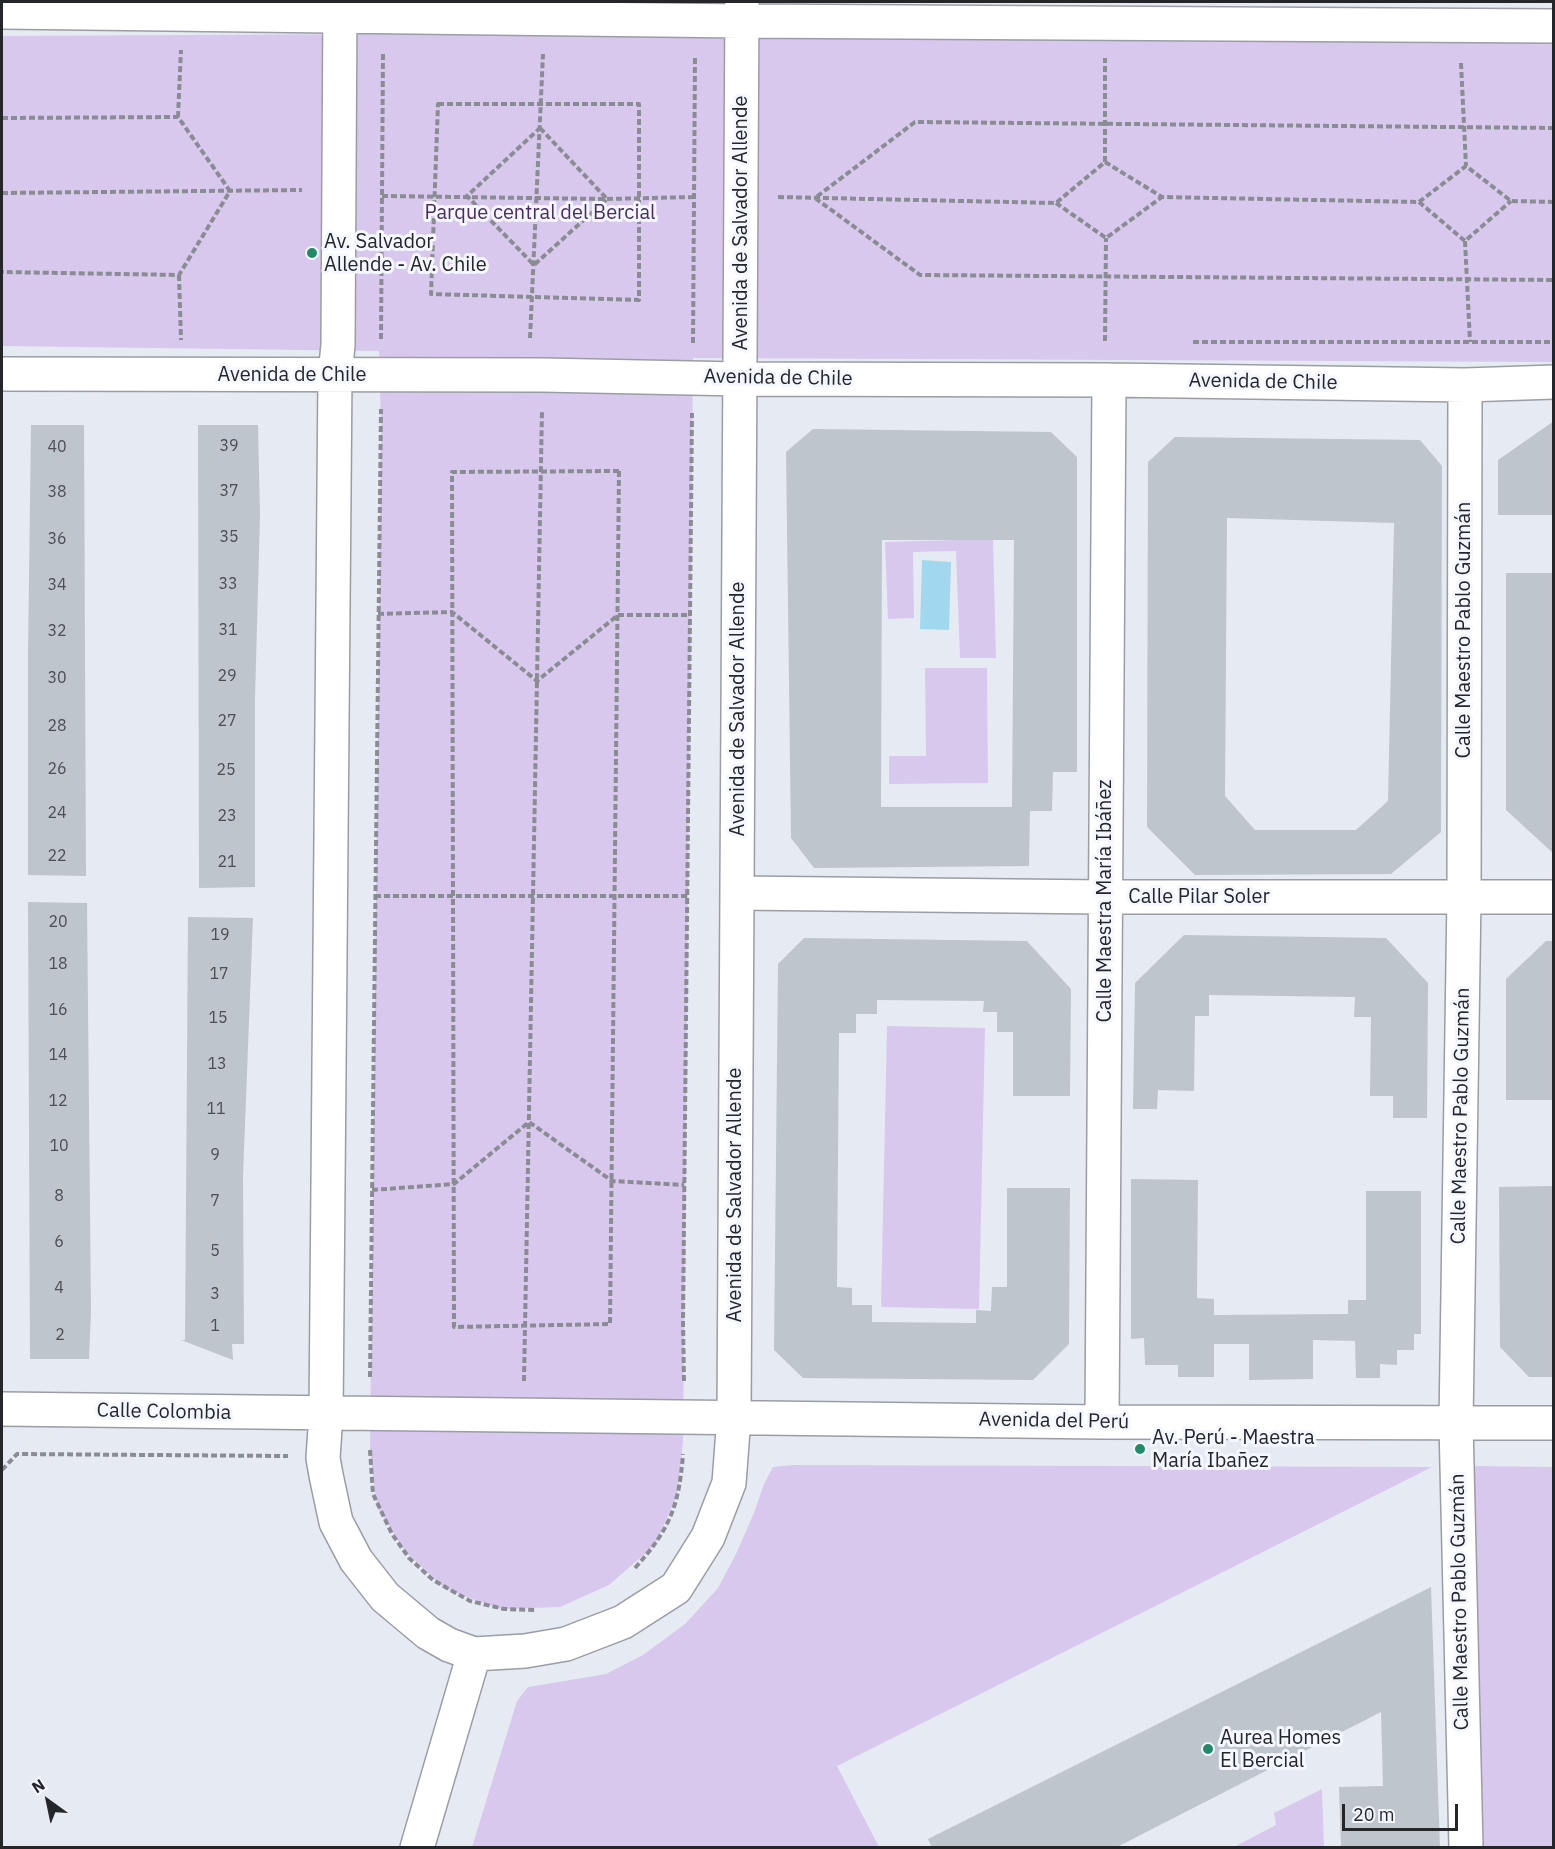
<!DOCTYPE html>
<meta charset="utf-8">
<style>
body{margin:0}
#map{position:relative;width:1555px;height:1849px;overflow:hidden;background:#e6eaf3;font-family:"IBM Plex Sans",sans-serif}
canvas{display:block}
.frame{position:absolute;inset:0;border:3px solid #25262a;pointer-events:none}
.north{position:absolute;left:18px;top:1771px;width:60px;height:60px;-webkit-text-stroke:4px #f4f7ff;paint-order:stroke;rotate:327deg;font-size:16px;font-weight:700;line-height:24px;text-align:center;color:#25262a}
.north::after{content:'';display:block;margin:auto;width:21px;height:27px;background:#25262a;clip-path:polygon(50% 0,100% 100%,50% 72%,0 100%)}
.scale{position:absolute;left:1342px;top:1804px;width:116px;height:27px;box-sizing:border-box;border:3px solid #25262a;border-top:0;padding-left:8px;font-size:18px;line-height:21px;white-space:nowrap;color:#25262a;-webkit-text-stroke:4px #f4f7ff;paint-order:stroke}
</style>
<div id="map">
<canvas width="1555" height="1849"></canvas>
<div class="frame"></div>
<div class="north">N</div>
<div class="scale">20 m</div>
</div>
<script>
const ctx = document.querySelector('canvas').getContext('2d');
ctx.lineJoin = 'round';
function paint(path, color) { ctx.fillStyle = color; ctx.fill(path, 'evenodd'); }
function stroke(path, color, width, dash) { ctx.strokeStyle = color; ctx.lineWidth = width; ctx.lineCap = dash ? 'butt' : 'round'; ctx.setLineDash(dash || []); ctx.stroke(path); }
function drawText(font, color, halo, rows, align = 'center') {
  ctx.font = font + ' "IBM Plex Sans",sans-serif'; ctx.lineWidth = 6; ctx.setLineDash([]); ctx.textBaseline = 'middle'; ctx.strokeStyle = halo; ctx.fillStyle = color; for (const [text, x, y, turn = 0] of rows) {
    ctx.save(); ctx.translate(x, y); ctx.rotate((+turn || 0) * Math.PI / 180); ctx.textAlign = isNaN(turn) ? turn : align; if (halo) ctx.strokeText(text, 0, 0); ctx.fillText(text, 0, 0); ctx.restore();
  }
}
paint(new Path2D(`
 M379,2h328v34l846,6v320l-860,-4 -10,1084 -6,53 -22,50 -46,40 -49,22 -59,2 -56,-20 -40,-38 -28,-44 -7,-57 11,-1023 -2,-76 -377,-5v-310l372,-2z
 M993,539l3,119h-36l-4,-107 -43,1 1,66 -26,1 -3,-77z
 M925,668h62l1,115 -99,1v-28h37z
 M887,1026l98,2 -6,281 -98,-2z
 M793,1465l639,2 -595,299 42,81h-407l45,-146 11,-14 78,-13 37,-19 42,-31 33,-36 18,-34 18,-41 10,-29 9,-17z
 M1473,1466l80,1v380h-71z
 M1322,1789l2,58h-90l42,-22 -2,-12z`), '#d9c8ed');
paint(new Path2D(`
 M922,560l29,2 -2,68 -29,-1z`), '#a2d8ef');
paint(new Path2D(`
 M1554,421v94h-56v-55z
 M31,425h53l2,451 -58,-1v-220z
 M198,425h60l2,90 -5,184v188l-56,1z
 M813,429l238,3 26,25v315h-24l-1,39h-22l-1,55 -215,2 -23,-30 -5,-386zM882,540h132l-2,267h-131z
 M1175,437l245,3 22,26 -1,366 -50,42 -196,1 -48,-48 1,-365zM1227,518l167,5 -6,278 -32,29h-101l-30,-34z
 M1506,573h48v281l-48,-44z
 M28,902l59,1 4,409 -2,47h-59z
 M188,917l65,1 -10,258 1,168h-12l1,16 -52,-20h4z
 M1184,935l202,3 42,45 -1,135h-34v-22h-23l1,-79h-17l1,-20 -146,-2v21h-14l-1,75 -36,-1 -1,19h-24l2,-126z
 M804,938l223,3 44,48 -1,107h-57v-64h-16v-20h-14l1,-11 -107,-1v14h-21v19h-17l-2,254 15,1v17h20v17l104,1v-13l15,1 1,-24h15v-99h63l-1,156 -36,36 -230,-2 -29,-28 4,-386z
 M1546,941h8v159h-48v-121z
 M1131,1179l67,1 -1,118 17,1v16l134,-1v-14h18v-109h55v143h-7v16h-17v15l-17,-1v14h-24l-1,-37 -42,-1v39l-64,1v-36h-35v33h-36v-12h-33l-1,-27 -13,1z
 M1554,1186v191h-25l-29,-30 -1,-160z
 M1431,1587l9,261h-99l-2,-61 44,-1 -2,-74 -266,136h-183l-4,-9z`), '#bec5cc');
const minor = new Path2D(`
 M340,2l-2,343 -3,30 -9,1039 -3,44 3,17 10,47 20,38 29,37 43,36 21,12 25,9 51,-3 41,-7 57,-22 53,-34 32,-51 21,-54 5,-66 8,-1415
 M2,12l740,9 812,5
 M2,374l540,1 198,4 369,1 356,5 89,-3
 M1465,385l-1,511 -8,527 10,425
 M737,893l367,4h450
 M2,1409l1100,13 452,1
 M1102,1422l7,-1042
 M417,1848l57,-194`);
stroke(minor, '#9a9da6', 36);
stroke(new Path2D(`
 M1461,63l5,103
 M438,104h201v196l-208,-6z
 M178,117l3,-67
 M2,118l176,-1 52,74 -51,84 -177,-3
 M540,128l67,71 -73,66 -67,-69z
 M1554,128l-639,-6 -100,76 105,77 634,5
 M1105,162v-104
 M2,193l300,-3
 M382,196l225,3 87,-2
 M778,197l278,6 49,-41 57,35 257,5 47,-36 45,35 43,1
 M1419,202l46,39 46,-40
 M1056,203l50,35 56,-41
 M1465,241l5,101
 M179,275l2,65
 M530,338l13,-284
 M381,339l2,-287
 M1105,341l1,-103
 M1193,342h361
 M693,343l2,-287
 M619,471l-9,853 -156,3 -2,-855z
 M378,614l74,-2 85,69 81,-66h72
 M375,896h312
 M372,1190l82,-6 75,-62 83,59 72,4
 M370,1377l11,-968
 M524,1381l18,-971
 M684,1381l-1,-59 9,-909
 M370,1450l3,44 19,40 17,24 24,22 37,21 34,8 32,1
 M2,1470l15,-16 271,2
 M635,1568c35,-39 44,-62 48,-114`), '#8a8c93', 4, [6, 3]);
stroke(minor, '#fff', 33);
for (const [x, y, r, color] of [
 [312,253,6,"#218b69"],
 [1140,1449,6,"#218b69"],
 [1208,1749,6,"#218b69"]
]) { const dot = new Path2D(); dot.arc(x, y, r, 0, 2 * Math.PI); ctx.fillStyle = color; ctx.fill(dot); stroke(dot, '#f4f7ff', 2); }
drawText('16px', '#4b4e52', null, [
 ["39",229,446],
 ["40",57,447],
 ["37",229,491],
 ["38",57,492],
 ["35",229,537],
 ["36",57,539],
 ["33",228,584],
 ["34",57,585],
 ["31",228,630],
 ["32",57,631],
 ["29",227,676],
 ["30",57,678],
 ["27",227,721],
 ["28",57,726],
 ["26",57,769],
 ["25",226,770],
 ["24",57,813],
 ["23",227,816],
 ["22",57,856],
 ["21",227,862],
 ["20",58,922],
 ["19",220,935],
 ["18",58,964],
 ["17",219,974],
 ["16",58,1010],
 ["15",218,1018],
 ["14",58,1055],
 ["13",217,1064],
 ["12",58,1101],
 ["11",216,1109],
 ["10",59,1146],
 ["9",215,1155],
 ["8",59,1196],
 ["7",215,1201],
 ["6",59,1242],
 ["5",215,1251],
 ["4",59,1288],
 ["3",215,1294],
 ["1",215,1326],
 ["2",60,1335]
]);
drawText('20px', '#492c62', '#f4f7ff', [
 ["Parque central del Bercial",540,213]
]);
drawText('20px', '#25262a', '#f4f7ff', [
 ["Avenida de Salvador Allende",741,223,-90],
 ["Avenida de Chile",292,375],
 ["Avenida de Chile",778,378,1],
 ["Avenida de Chile",1263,382,1],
 ["Calle Maestro Pablo Guzmán",1464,630,-90],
 ["Avenida de Salvador Allende",738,709,-90],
 ["Calle Pilar Soler",1199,897],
 ["Calle Maestra María Ibáñez",1105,901,-90],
 ["Calle Maestro Pablo Guzmán",1461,1116,-89],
 ["Avenida de Salvador Allende",735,1195,-90],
 ["Calle Colombia",164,1412,1],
 ["Avenida del Perú",1054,1421,1],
 ["Calle Maestro Pablo Guzmán",1460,1602,-91]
]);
drawText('20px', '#25262a', '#f4f7ff', [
 ["Av. Salvador",324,242],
 ["Allende - Av. Chile",324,265],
 ["Av. Perú - Maestra",1152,1438],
 ["María Ibañez",1152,1461],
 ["Aurea Homes",1220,1738],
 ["El Bercial",1220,1761]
], 'left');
</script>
